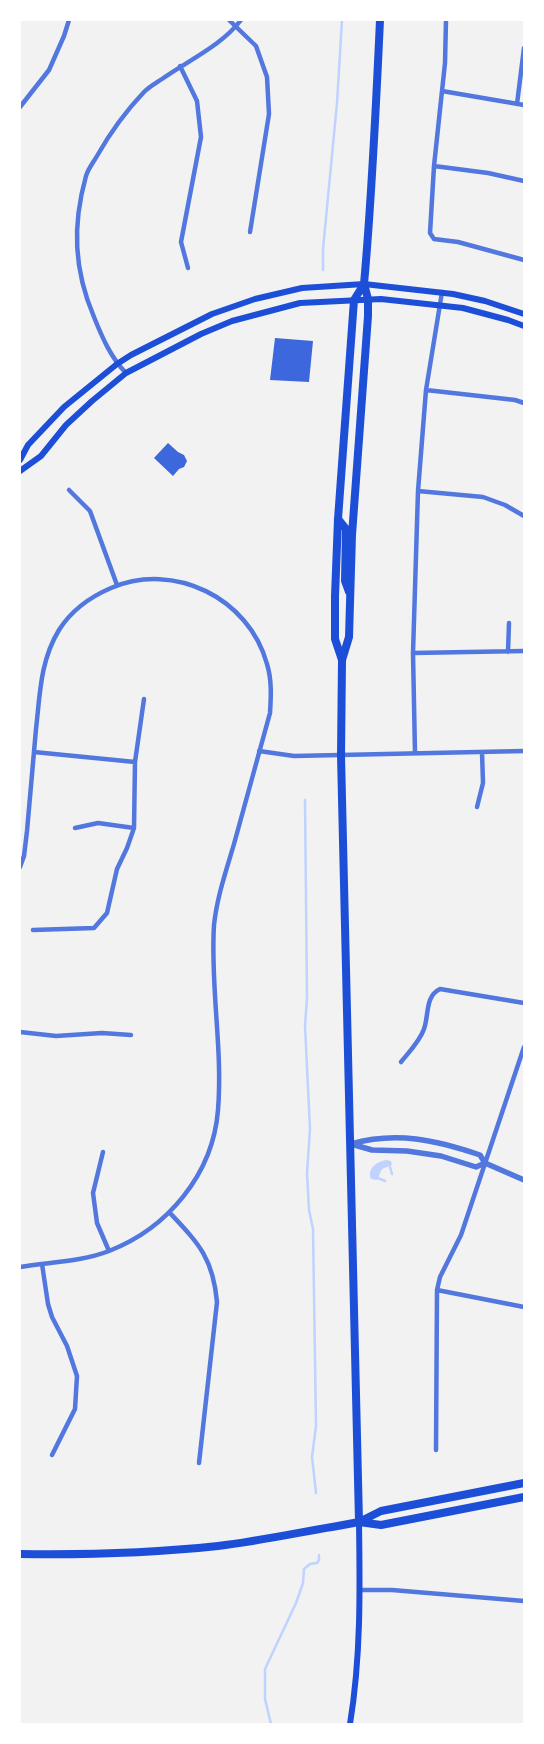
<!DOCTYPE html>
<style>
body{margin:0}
#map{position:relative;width:544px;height:1744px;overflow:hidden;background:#f2f2f2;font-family:Bitter,serif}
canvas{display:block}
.frame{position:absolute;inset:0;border:21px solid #fff;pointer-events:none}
</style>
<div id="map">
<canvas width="544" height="1744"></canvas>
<div class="frame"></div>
</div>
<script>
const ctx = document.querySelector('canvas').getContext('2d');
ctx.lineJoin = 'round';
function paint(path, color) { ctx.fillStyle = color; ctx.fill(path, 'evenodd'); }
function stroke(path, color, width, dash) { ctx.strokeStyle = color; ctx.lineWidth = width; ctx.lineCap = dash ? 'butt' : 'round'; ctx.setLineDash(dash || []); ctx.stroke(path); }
paint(new Path2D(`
 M386,1160l5,1 1,4 -10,4 -5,11 -6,-1c-4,-10 5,-17 15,-19z`), '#bfd3fe');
stroke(new Path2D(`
 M323,270v-21l14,-146 5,-83
 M305,800l2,198 -2,28 5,103 -3,44 2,37 4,19 3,197 -4,31 4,36
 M390,1167l2,7
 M378,1178l7,3
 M271,1724l-6,-25v-30l31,-66 7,-20 1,-14 6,-5 7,-1 2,-3v-5`), '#bfd3fe', 2.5);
paint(new Path2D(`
 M275,338l38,3 -4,41 -39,-2z
 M168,443l10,9 6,3 3,6 -3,6 -5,2 -6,7 -19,-18z`), '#3d67dc');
stroke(new Path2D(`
 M229,20l27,26 11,31 2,37 -19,118
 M446,20l-1,43 -11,103 -4,67 4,6 24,3 66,18
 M180,66l17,35 4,36 -20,105 7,26
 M442,91l82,14
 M517,104l7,-56
 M20,107l29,-37 15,-34 5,-16
 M434,166l54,7 36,8
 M126,373c-15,-15 -24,-36 -32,-56 -20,-47 -22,-91 -8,-141 2,-7 7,-13 11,-20 13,-23 28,-44 47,-64 5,-5 12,-9 18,-13 27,-19 59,-33 79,-59
 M426,390l89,10 9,3
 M69,490l21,21 27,74
 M418,491l65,6 22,8 19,11
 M508,652l1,-29
 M413,653l111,-2
 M259,751l35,5 230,-5
 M34,752l101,10
 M415,753l-2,-100 5,-162 8,-101 16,-98
 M477,807l6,-24 -1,-31
 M75,828l23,-5 36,5
 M20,867l4,-11 3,-25c3,-34 6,-68 9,-102 4,-34 4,-68 23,-99 12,-19 31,-33 52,-42 63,-27 138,10 156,76 5,16 4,33 3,49 -12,44 -24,88 -36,131 -8,27 -17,53 -20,81 -4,61 9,123 4,185 -5,64 -50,118 -109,141 -28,11 -60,11 -89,16
 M33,930l61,-2 13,-15 10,-44 10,-21 7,-20 1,-66 9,-63
 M20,1032l36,4 46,-3 29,2
 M401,1062c8,-10 19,-21 23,-33 5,-14 1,-33 16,-40l84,14
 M103,1152l-10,41 4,30 12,28
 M170,1213c29,31 43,45 47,89l-18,161
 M42,1264l6,40 4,13 15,29 10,30 -2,33 -23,46
 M437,1290l87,17
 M436,1450l1,-160 3,-13 21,-42 63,-188
 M360,1590h32l132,11`), '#5277de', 4.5);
stroke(new Path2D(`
 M351,1144c45,-13 85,-4 129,11l5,8 39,17
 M351,1144l21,6 35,1 34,5 35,11 9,-4`), '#5277de', 5.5);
stroke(new Path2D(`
 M20,460l8,-15 36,-38 53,-43 14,-9 81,-41 43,-15 47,-11 62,-4 89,10 32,7 39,13
 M20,471l21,-15 25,-31 26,-24 34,-28 75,-39 31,-13 68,-18 81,-4 82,9 45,12 16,6
 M350,1724c11,-67 10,-134 9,-202`), '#1d4ed8', 6);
stroke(new Path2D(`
 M338,519l8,10 -1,52 4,11
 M342,660l-7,-21v-43l3,-77 16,-219 10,-16
 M359,1522l-18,-766 1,-96 7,-23 3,-102 16,-219v-17l-4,-15c8,-88 12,-176 16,-264
 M359,1522l22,3 143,-28
 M20,1554c66,1 132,-1 198,-8 42,-5 83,-14 125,-21l16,-3 22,-11 143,-28`), '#1d4ed8', 8);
</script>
